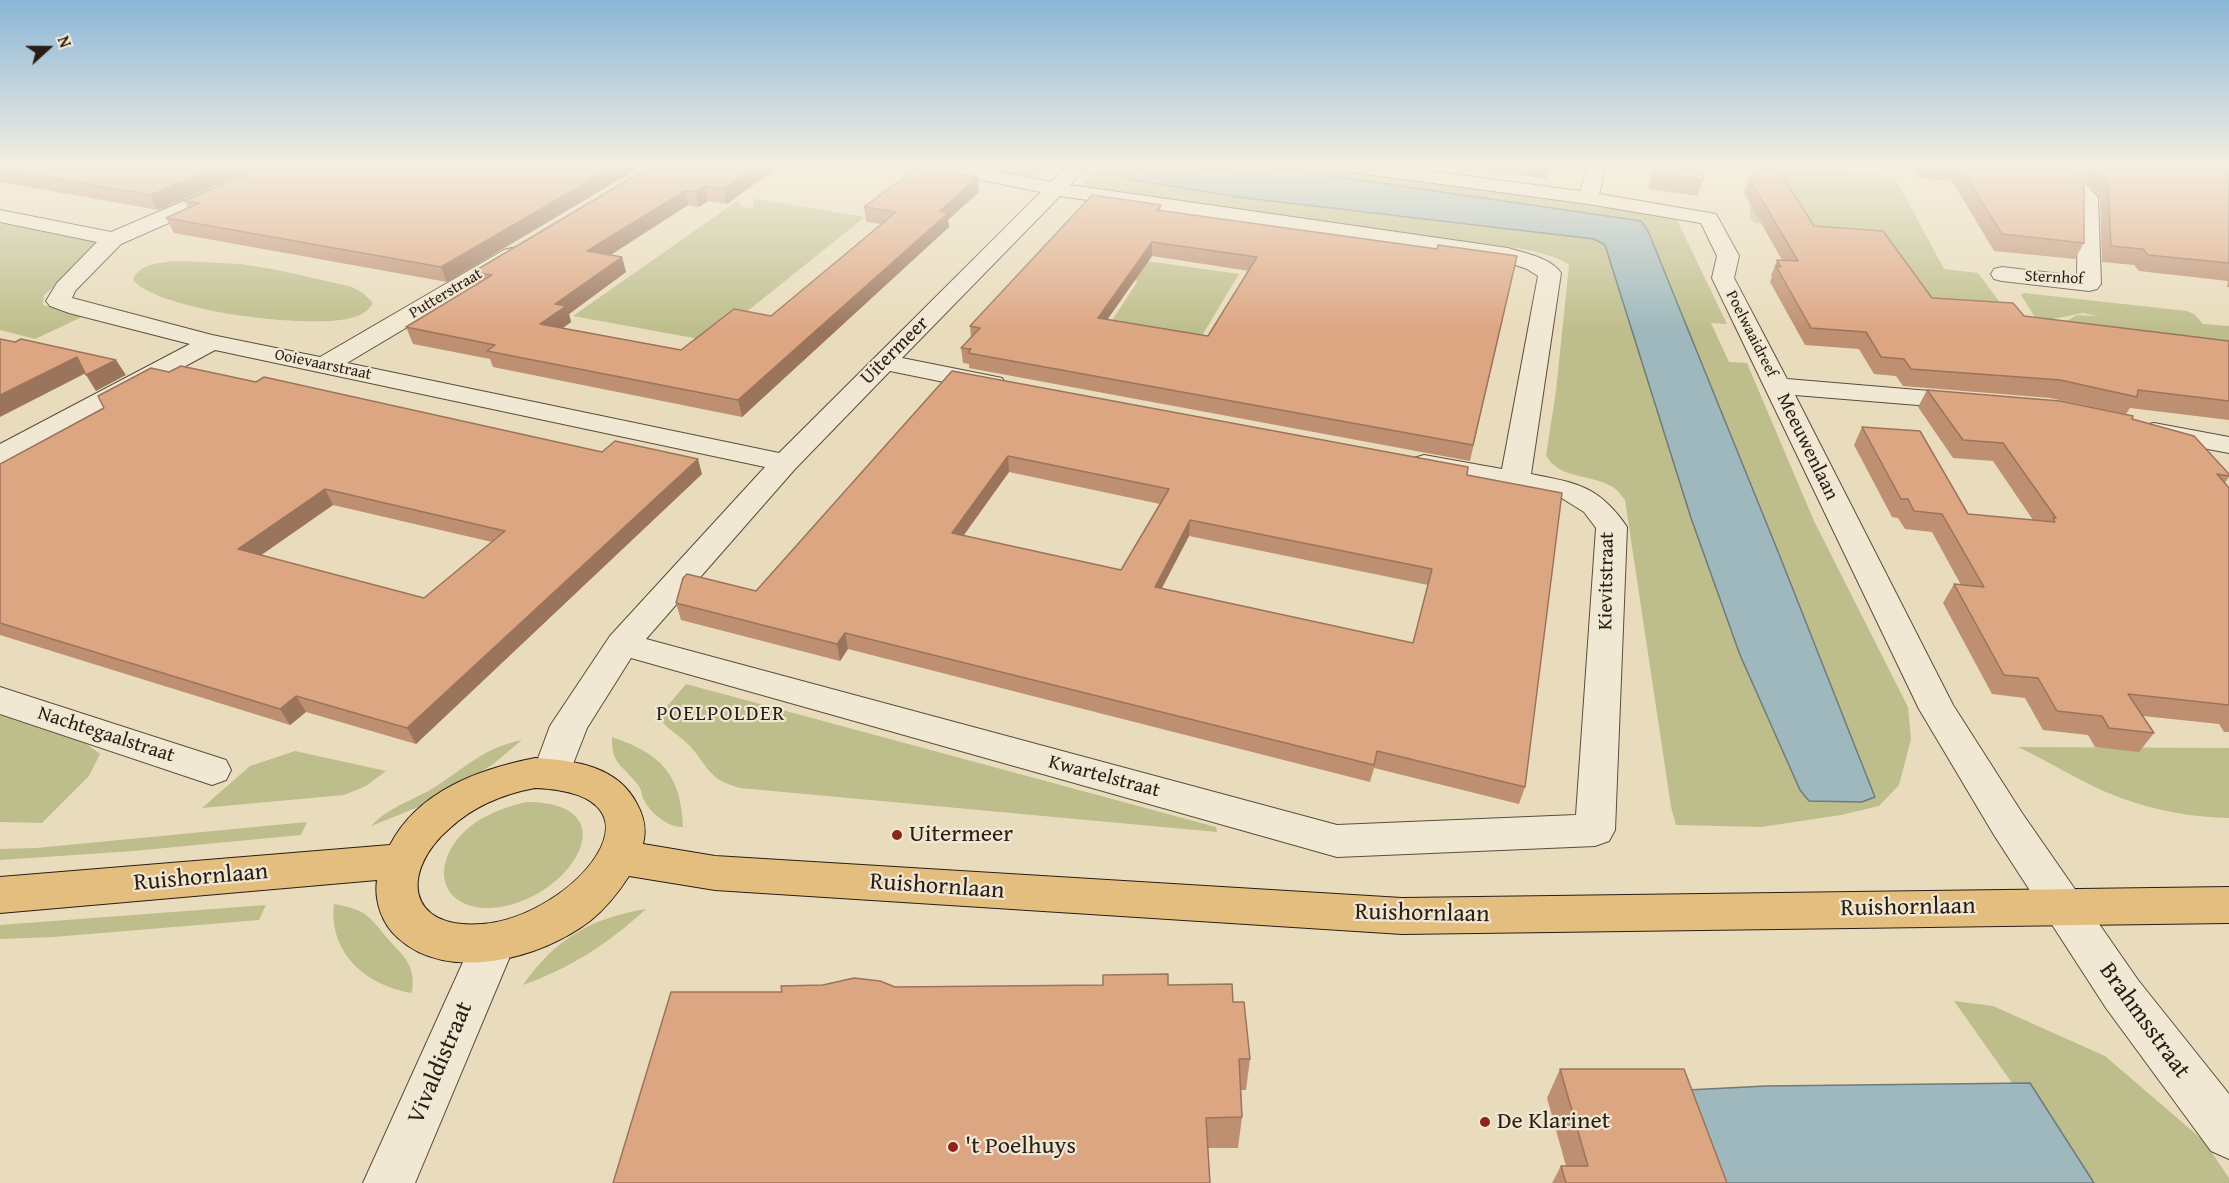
<!DOCTYPE html>
<style>
body{margin:0}
#map{position:relative;width:2229px;height:1183px;overflow:hidden;background:#e9dcbc;font-family:"Gentium Book Plus",serif}
canvas{display:block}
.north{position:absolute;left:18px;top:18px;width:60px;height:60px;-webkit-text-stroke:4px #f1e8d3;paint-order:stroke;rotate:69deg;font-size:16px;font-weight:700;line-height:24px;text-align:center;color:#2a1d15}
.north::after{content:'';display:block;margin:auto;width:21px;height:27px;background:#2a1d15;clip-path:polygon(50% 0,100% 100%,50% 72%,0 100%)}
</style>
<div id="map">
<canvas width="2229" height="1183"></canvas>
<div class="north">N</div>
</div>
<script>
const ctx = document.querySelector('canvas').getContext('2d');
ctx.lineJoin = 'round';
function paint(path, color) { ctx.fillStyle = color; ctx.fill(path, 'evenodd'); }
function stroke(path, color, width, dash) { ctx.strokeStyle = color; ctx.lineWidth = width; ctx.lineCap = dash ? 'butt' : 'round'; ctx.setLineDash(dash || []); ctx.stroke(path); }
function drawText(font, color, halo, rows, align = 'center') {
  ctx.font = font + ' "Gentium Book Plus",serif'; ctx.lineWidth = 4.5; ctx.setLineDash([]); ctx.textBaseline = 'middle'; ctx.strokeStyle = halo; ctx.fillStyle = color; for (const [text, x, y, turn = 0] of rows) {
    ctx.save(); ctx.translate(x, y); ctx.rotate((+turn || 0) * Math.PI / 180); ctx.textAlign = isNaN(turn) ? turn : align; if (halo) ctx.strokeText(text, 0, 0); ctx.fillText(text, 0, 0); ctx.restore();
  }
}
paint(new Path2D(`
 M961,166h94c-26,21 -65,6 -94,0z
 M1099,166h41l-12,13 43,8 423,52 12,6 204,556 52,1 13,-6 -96,-242 -131,-323 -7,-10 -350,-51 -48,3 -51,-7h120l364,52 51,106 -16,-1 18,39 18,1 67,158 94,186 3,32 -12,46 -20,21 -38,9 -80,12 -85,-2 -5,-18 -46,-307c-4,-5 -8,-11 -14,-14 -21,-12 -53,-7 -65,-31l10,-64 13,-126c-25,-20 -119,-24 -155,-29 -109,-15 -218,-31 -327,-46l-6,-4z
 M1750,166h36l108,10 50,93 34,4 31,42 -86,-9 -57,-75 -110,-8 -6,-4z
 M754,199l111,18 -155,124 -137,-25 164,-115 4,6 12,1z
 M0,223l96,19 4,5 -56,48 -1,10 41,11 -49,23 -35,-9z
 M1139,260l100,14 -42,70 -91,-15 32,-48 -15,-2z
 M182,261l59,3 37,6 74,17 11,6 10,10c-5,8 -12,13 -22,15 -40,11 -190,-6 -218,-38 6,-18 33,-18 49,-19z
 M2024,293l163,18 7,3 9,10 26,2v22l-174,-20 22,-13 21,1 -15,-3 -45,9 -17,-27z
 M686,684l530,143 1,5 -477,-44c-32,-9 -30,-19 -50,-42 -10,-10 -23,-17 -32,-29z
 M0,710l75,25 25,19 -11,22 -47,47 -42,-1z
 M612,737c50,17 69,38 71,90 -15,1 -34,-15 -40,-29 -2,-5 -1,-8 -5,-13 -14,-19 -27,-20 -26,-48z
 M522,740l-30,25 -71,41 -50,20c21,-22 46,-26 70,-43 30,-20 44,-35 81,-43z
 M2018,747l211,1v70c-38,-1 -72,-7 -108,-20 -34,-12 -69,-35 -103,-51z
 M295,751l91,20 -20,15 -22,9 -142,13 48,-42z
 M526,802c109,0 41,103 -36,106 -52,1 -59,-45 -25,-77 17,-16 38,-23 61,-29z
 M307,822l-6,13 -168,16 -133,9v-11l36,-1z
 M334,904c33,6 34,11 54,35 17,19 28,26 24,54 -45,-7 -84,-40 -78,-89z
 M266,905l-7,15 -206,17 -53,2v-14z
 M646,909c-37,34 -75,59 -123,76 32,-46 68,-67 123,-76z
 M1954,1001l39,5 112,50 99,85 25,37v5h-135l-64,-100h-18z`), '#bebe8c');
const water = new Path2D(`
 M1140,166h52l51,7 48,-3 350,51 7,10 131,323 96,243 -13,5 -53,-1 -9,-11 -60,-135 -49,-137 -86,-273 -11,-6 -356,-42 -111,-18z
 M2030,1083l64,100h-372l-35,-93 79,-4z`);
paint(water, '#9eb8bd');
stroke(water, '#707a7a', 1.5);
const minor = new Path2D(`
 M266,166h26l-3,4 -168,74 -46,47 -3,7 140,37 108,22 184,-107 8,-2 8,2 3,5 -3,5 -173,103 432,90 262,-261 -99,-20 -7,-2 -2,-4h36l82,16 16,-16h20l-17,19 438,63c17,5 43,10 53,25l-30,201c46,9 68,12 96,53l-12,303 -6,11 -14,5 -258,11 -706,-199 -44,70 -21,54 -14,5 -14,-5 -5,-10 17,-46 60,-90 155,-169 -550,-117 -205,111 -10,3v-20l190,-100 -121,-31 -19,-7 -4,-5 11,-18 40,-41 -97,-20v-12l111,22zM1060,196l444,65 23,8 11,7 -36,193 -78,-14 -10,3 -4,6 4,6 10,3 136,24 24,15 12,16 -20,287 -239,10 -691,-186 149,-170 95,-98 103,21 9,-2 4,-6 -4,-6 -100,-20z
 M1342,166h51l187,25 8,-25h18l-7,28 117,20 23,42 -5,22 53,101 190,16 3,6 -3,6 -10,2 -172,-14 158,310 69,108 116,167 91,114v65l-18,-8 -105,-143 -112,-173 -75,-126 -207,-431 5,-22 -16,-33 -113,-19 -236,-32 -7,-2z
 M2051,166h20l27,32 3,86 -4,5 -8,2 -87,-10 -8,-2 -3,-5 3,-5 8,-2 75,9 1,-77z
 M2154,423l75,14v16l-85,-16 -4,-6 4,-6z
 M0,687l226,73 5,10 -5,10 -14,5 -212,-71z
 M494,923l16,6 6,13 -101,241h-52l115,-254z`);
const major = new Path2D(`
 M535,758c39,2 83,8 102,46 7,13 10,25 6,40l72,12 687,42 827,-11v36l-827,11 -687,-44 -86,-14c-11,17 -23,32 -39,45 -48,37 -142,63 -192,17 -16,-14 -24,-37 -21,-58l-377,33v-36l390,-32c28,-54 89,-76 145,-87zM535,788c146,6 35,130 -53,136 -76,6 -82,-53 -32,-96 24,-22 53,-34 85,-40z`);
stroke(minor, '#5a4d3f', 2);
stroke(major, '#2a1d15', 2);
paint(minor, '#f1e8d3');
paint(major, '#e4be7e');
paint(new Path2D(`
 M0,166h261l-103,44 -158,-28z
 M642,166l-195,116 -273,-49 -8,-15 22,-10 -4,-7z
 M651,166h128l-52,38 -19,-3 -9,6 -11,-2 -78,50 12,2 4,15 -57,42 2,8 -8,6 118,22 90,-34 110,-92 -15,-2 -2,-15 115,-15 -31,28 1,7 -207,190 -249,-50 -3,-8 -77,-15 -7,-17 71,-43 -4,-12z
 M1482,166h70l-5,13 -65,-9z
 M1652,166h52l-1,14 -5,16 -49,-7z
 M1912,166h156l16,77 -9,16 -81,-8 -42,-70 -33,-3z
 M2074,166h155v121h-2l1,-6 -89,-10 -5,-6 -32,-3 -2,-64z
 M1749,178l65,48 118,72 92,18 205,25v79l-99,-12 -4,6 -76,-16 -147,-12 -7,-10 -22,-2 -15,-25 -54,-4 -35,-63 2,-5 -1,-1 6,-16h5l-38,-67z
 M1161,205l-1,6 277,38 80,7 -47,205 -501,-93v-4l-6,-1 -2,-15 10,-11 -1,-11zM1152,256l97,15 -41,65 -101,-17z
 M952,371l515,104 58,312 -6,17 -145,-36 -4,14 -522,-133 -8,12 -159,-41 -5,-17 80,-12zM1009,472l151,32 -39,66 -158,-35zM1189,536l239,49 -15,58 -251,-55z
 M169,372l87,10 446,92 -286,270 -110,-32 -16,13 -290,-90v-171zM333,505l159,37 -68,56 -163,-43z
 M1927,390l205,29 97,55v3l-4,6 4,5v244h-5l-5,-8 -76,-8 11,17 -15,19 -44,-5 -7,-12 -45,-5 -18,-32 -33,-4 -49,-91 11,-19 7,1 -29,-53 -27,-3 -7,-11 -6,-1 -38,-72 8,-18 106,87 65,6 -40,-59 -40,-3 -35,-51z
 M1168,985l65,17 17,57 -4,31h-5l1,27 -4,31h-30l-426,-156 113,-5z
 M1560,1069l167,114h-175l9,-17h5l-19,-68z`), '#be8f71');
paint(new Path2D(`
 M221,166h40l-103,44 -8,-15z
 M615,166h27l-195,116 -6,-15z
 M757,166h22l-52,38 -3,-15z
 M978,177l1,15 -31,28 1,7 -207,190 -4,-17 202,-189z
 M705,186l3,15 -9,6 -3,-15z
 M685,191l3,14 -96,62 -5,-16z
 M1152,242v14l-54,77v-15z
 M622,257l4,15 -57,42 2,8 -25,18 -6,-16 15,-20z
 M77,357l9,16 -86,44v-22z
 M116,360l10,15 -30,16 -10,-16z
 M1008,456l1,16 -55,77 -2,-16z
 M698,459l4,15 -286,270 -9,-16z
 M325,489l8,16 -86,60 -9,-16z
 M1190,520l-1,16 -35,67 1,-16z
 M845,633l3,16 -8,12 -3,-17z
 M296,696l10,16 -16,13 -10,-16z`), '#9b745c');
const building = new Path2D(`
 M0,166h221l-71,29 -150,-26z
 M266,166h349l-174,101 -275,-49 33,-15 -15,-2z
 M651,166h106l-33,23 -19,-3 -9,6 -11,-1 -98,60 35,6 -67,47 11,2 -26,18 141,26 53,-41 37,7 125,-104 -32,-5 51,-38 63,8 -38,34 8,2 -210,187 -251,-49 8,-6 -89,-18 86,-52 -19,-3z
 M1655,166h49l-1,14 -49,-7z
 M1771,166h5l38,60 69,5 49,67 81,5 11,13 205,25v60l-91,-11 -1,7 -77,-17 -149,-11 -7,-10 -23,-2 -15,-25 -55,-4 -35,-62 5,1 -4,-7 21,1 -49,-83z
 M1950,166h118l16,18v59l-82,-9 -43,-68z
 M2094,166h116l19,6v91l-81,-8 -5,-6 -32,-3 -3,-63z
 M1092,195l69,10 -4,5 280,39 1,-4 79,11 -44,189 -505,-92 3,-4 -10,-1 19,-20 -10,-2zM1152,242l105,15 -49,79 -110,-18z
 M0,339l15,3 6,-3 95,21 -30,15 -9,-18 -77,38z
 M181,366l75,16 8,-5 338,75 13,-11 83,18 -291,269 -111,-32 -16,13 -280,-86v-159l104,-56 -6,-12 53,-28 18,4zM325,489l180,42 -81,67 -186,-49z
 M952,371l516,96 -1,8 95,18 -37,294 -148,-36 -3,14 -529,-132 -8,11 -161,-41 7,-25 4,-4 69,17zM1008,456l161,33 -48,81 -169,-37zM1190,520l242,49 -19,74 -258,-56z
 M1927,390l133,11 73,15 -1,3 62,17 35,38v2l-12,-2 12,14v217l-101,-11 26,39 -45,-5 -7,-12 -45,-5 -19,-33 -34,-3 -50,-91 30,3 -42,-73 -28,-3 -6,-12h-7l-39,-72 58,4 48,83 87,8 -2,-4h3l-53,-75 -40,-3z
 M1168,974v11l64,-1 1,18h11l6,57h-11l3,58 -36,1 4,65h-597l58,-191h111l-1,-6 42,-1 31,-7 26,3 15,6 208,-2v-10z
 M1560,1069h124l43,114h-161l-5,-17h27z`);
paint(building, '#dda683');
stroke(building, '#9b745c', 1.5);
const sky = ctx.createLinearGradient(0, 0, 0, 331);
sky.addColorStop(0, '#8ab6d7');
sky.addColorStop(0.5, '#f5efe1');
sky.addColorStop(1, '#f5efe100');
ctx.fillStyle = sky;
ctx.fillRect(0, 0, 2229, 331);
for (const [x, y, r, color] of [
 [897,835,6,"#8f2418"],
 [1485,1122,6,"#8f2418"],
 [953,1147,6,"#8f2418"]
]) { const dot = new Path2D(); dot.arc(x, y, r, 0, 2 * Math.PI); ctx.fillStyle = color; ctx.fill(dot); stroke(dot, '#f1e8d3', 2); }
drawText('16px', '#2a1d15', '#f1e8d3', [
 ["Sternhof",2054,278,3],
 ["Putterstraat",446,294,-31],
 ["Poelwaaidreef",1751,334,63],
 ["Ooievaarstraat",323,365,12]
]);
drawText('20px', '#2a1d15', '#f1e8d3', [
 ["Uitermeer",895,351,-45],
 ["Meeuwenlaan",1807,447,64],
 ["Kievitstraat",1607,581,-89],
 ["Nachtegaalstraat",106,735,18],
 ["Kwartelstraat",1104,777,15]
]);
ctx.letterSpacing = '1.5px';
drawText('21px', '#2a1d15', '#f1e8d3', [
 ["POELPOLDER",721,715]
]);
ctx.letterSpacing = '0px';
drawText('24px', '#2a1d15', '#f1e8d3', [
 ["Uitermeer",909,835],
 ["De Klarinet",1497,1122],
 ["'t Poelhuys",965,1147]
], 'left');
drawText('24px', '#2a1d15', '#f1e8d3', [
 ["Ruishornlaan",201,878,-5],
 ["Ruishornlaan",937,887,4],
 ["Ruishornlaan",1908,908,-1],
 ["Ruishornlaan",1422,914,1],
 ["Brahmsstraat",2144,1021,54],
 ["Vivaldistraat",441,1063,-67]
]);
</script>
